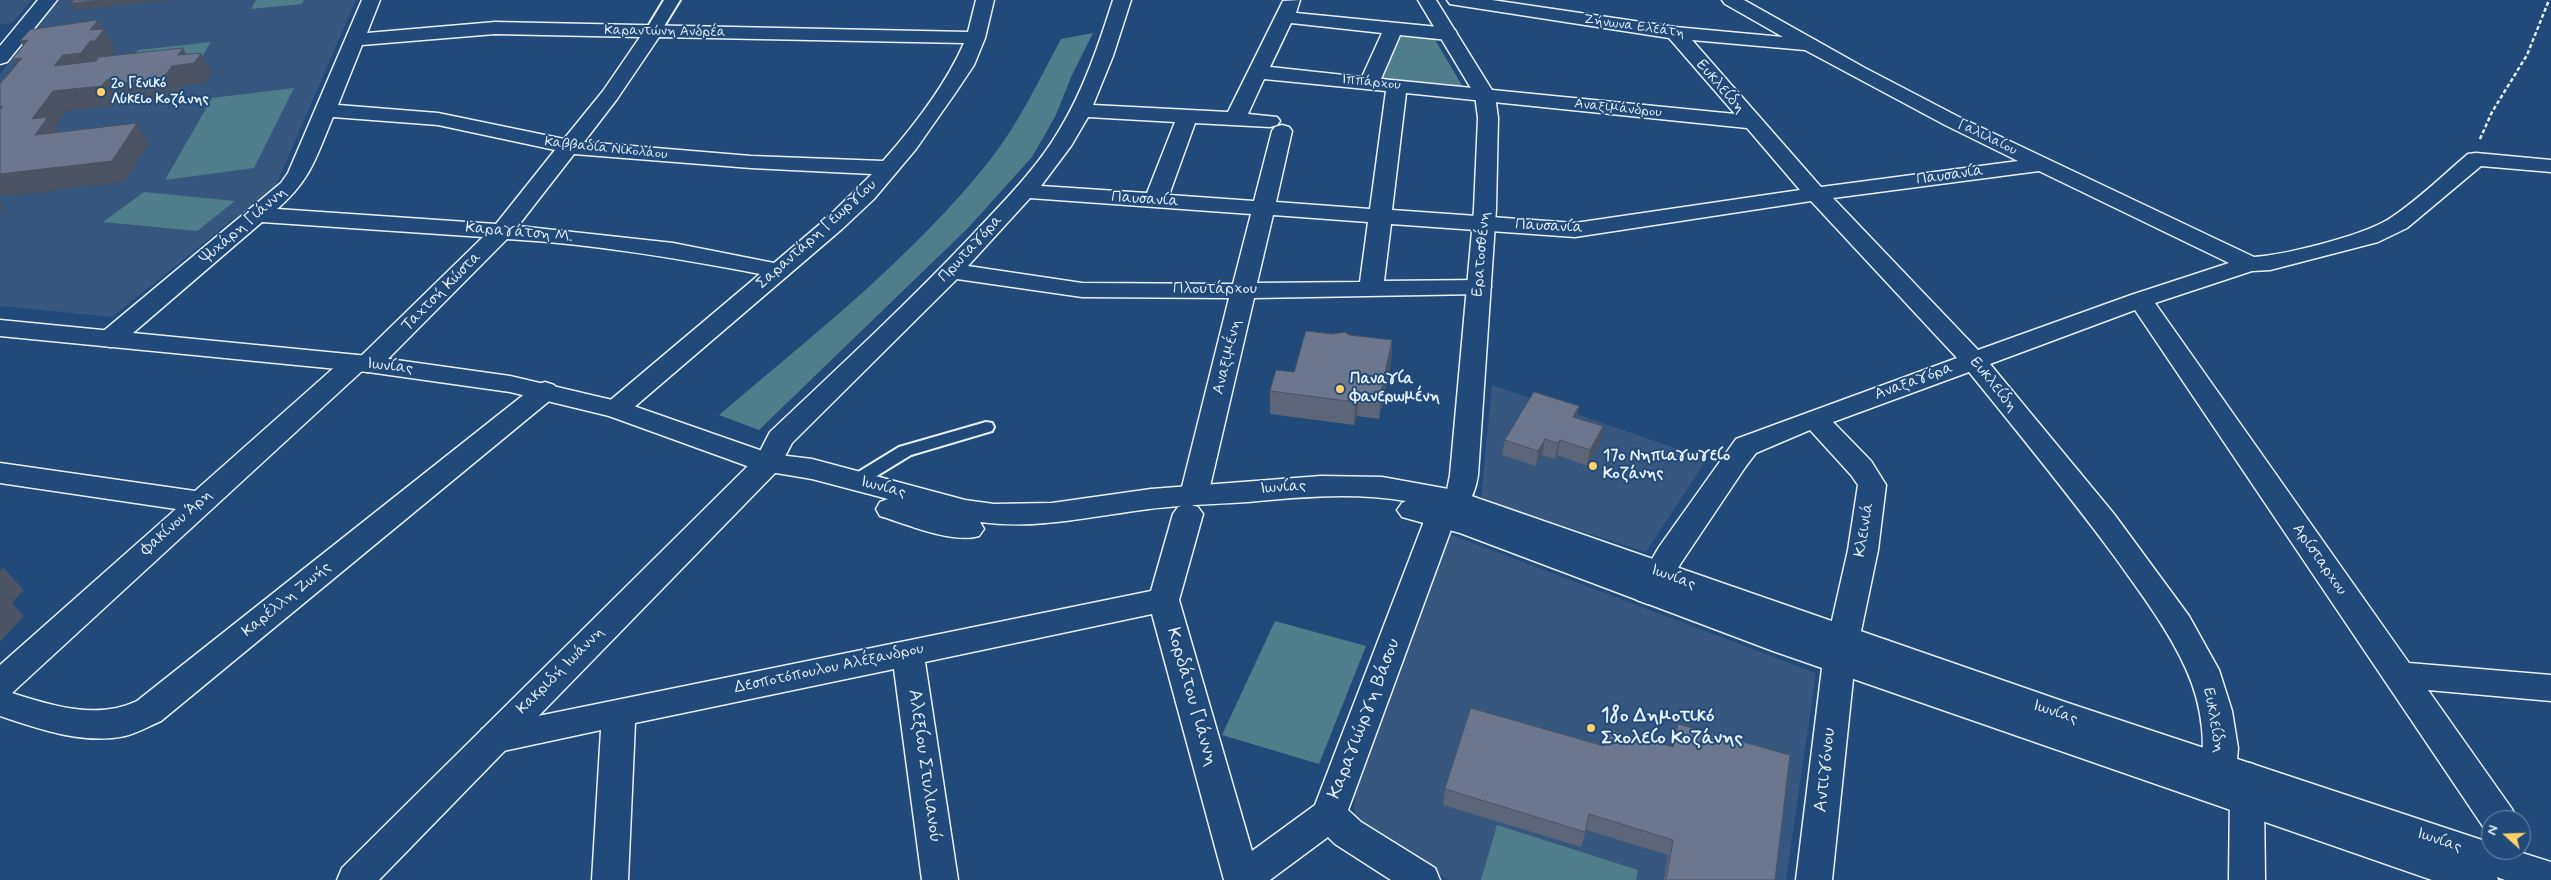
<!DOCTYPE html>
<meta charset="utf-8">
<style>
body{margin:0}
#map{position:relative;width:2551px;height:880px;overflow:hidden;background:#1f4a7a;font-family:Mynerve,sans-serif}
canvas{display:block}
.north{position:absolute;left:2481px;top:810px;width:50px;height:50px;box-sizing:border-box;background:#1f4a7a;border:1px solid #6f8dac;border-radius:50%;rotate:290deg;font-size:14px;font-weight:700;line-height:20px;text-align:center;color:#e8f1f8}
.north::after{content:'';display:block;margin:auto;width:18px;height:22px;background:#ffd166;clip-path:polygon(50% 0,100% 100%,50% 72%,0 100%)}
</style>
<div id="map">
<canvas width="2551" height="880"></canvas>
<div class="north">N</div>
</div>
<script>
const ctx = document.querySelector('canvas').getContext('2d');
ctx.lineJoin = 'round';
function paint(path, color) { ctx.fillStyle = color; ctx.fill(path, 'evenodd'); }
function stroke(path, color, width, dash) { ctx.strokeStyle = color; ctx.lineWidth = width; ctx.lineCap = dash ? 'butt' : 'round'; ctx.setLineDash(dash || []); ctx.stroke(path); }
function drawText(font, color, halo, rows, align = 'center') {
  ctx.font = font + ' Mynerve,sans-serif'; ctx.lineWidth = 4; ctx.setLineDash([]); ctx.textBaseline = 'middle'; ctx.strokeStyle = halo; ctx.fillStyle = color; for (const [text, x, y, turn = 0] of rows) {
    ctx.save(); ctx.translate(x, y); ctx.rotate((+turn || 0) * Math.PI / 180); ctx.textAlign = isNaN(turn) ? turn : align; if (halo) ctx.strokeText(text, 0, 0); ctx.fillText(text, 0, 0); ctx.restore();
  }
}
paint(new Path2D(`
 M0,0h32l-20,23 -12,2z
 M58,0h298l-80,185 -164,132 -112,-11v-232z
 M1492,385l215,74 -61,93 -165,-53z
 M1444,532l372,141 -30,207h-337l-94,-55 -1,-42z`), '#36577f');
paint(new Path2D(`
 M256,0h48l-2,4 -51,5z
 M1093,33l-21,42 -17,42 -23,40 -63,70 -210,203 -40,-15c94,-80 194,-158 271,-255 29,-37 49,-80 71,-121z
 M1396,35l38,3 29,49 -86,-9z
 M211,42l-10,16 -75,9 12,-17z
 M294,88l-40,80 -89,12 47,-82z
 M144,192l91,9 -38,30 -94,-9z
 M1275,621l91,25 -47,118 -97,-29z
 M1497,825l141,45 -2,10h-155z`), '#4d7e8a');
const service = new Path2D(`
 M986,422l6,1 2,4 -2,4 -81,24 -49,30h-12l-2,-4 2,-4 49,-30z`);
const pedestrian = new Path2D(`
 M664,0h16l-22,36h-12l-2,-3z`);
const minor = new Path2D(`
 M38,0h19l-50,62 -7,2v-18z
 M362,0h18l-13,33 128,-11 473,10 8,-32h18l-9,38 -11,27 -18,27 -40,57 -42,50 -32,30 -217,186 -9,3 -9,-3 -4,-6 4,-6 153,-129c-84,-16 -167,-30 -253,-35l-130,131 -9,2 -6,-1 -350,322c41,13 85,27 125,8l399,-316 9,-3 9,3 4,6 -4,6 -393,324c-12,5 -23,12 -36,15 -42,9 -85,-7 -125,-20v-51l176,-156 -176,-26v-20l195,28 151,-134 9,-2 6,1 122,-119 -221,-15 -143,123 -9,2 -9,-2 -4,-6 4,-6 180,-150 7,-10zM495,34l145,3 -37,54 -39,48 -126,-26 -100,-8 24,-60zM659,37l305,6c-19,43 -50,83 -81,118l-132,-5 -167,-14 33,-43zM333,117l105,8 117,25 -59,74 -219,-15c34,-29 39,-52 56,-92zM574,154l177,14 121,6 -46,45 -52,44 -101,-20 -155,-17z
 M1113,0h18l-18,56 -20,49 135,7 55,-111 17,-1 -4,13 152,15 7,2 2,4 -2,4 -7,2 -48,-5 -19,44 354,35 -66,-76 -213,-33 -6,-1 -3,-4h45l183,27 108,10 -58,-33 -3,-4h22l121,68 94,49 295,140c31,-2 113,-22 138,-40 27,-18 51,-42 76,-63l8,-1 75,7v12l-70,-6 -74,62 -29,14 -108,28 -18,1 -97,32 254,360 142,12v26l-123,-11 84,119 5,11h-26v13l-5,-2 -351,-521 -145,54 124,150 75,102 30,54 13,41 6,37 -2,23 2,-3 12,-5 12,5 5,10 -3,21 1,81h-36l1,-89 -4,8 -12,4 -12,-4 -5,-11c11,-38 6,-82 -11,-119 -17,-38 -44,-74 -69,-109 -47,-64 -98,-126 -148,-188l-136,50 38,39 15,24 -8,65 -23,110 -23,220h-36l27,-220 25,-110 10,-65 -7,-10 -41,-45 -54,23 -10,13 -65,97 -22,37 -11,4 -11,-4 -4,-8 26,-45 77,-108 221,-81 -146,-157 -236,36 -184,-13 -7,57 95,-1 9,2 3,5 -3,5 -9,2 -225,4 -46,197 -4,7 -10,3 -10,-3 -4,-7 49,-197 -147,-1 -125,-18 -165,164 -14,27 -10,3 -10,-3 -4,-7 16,-31c70,-66 140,-131 206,-201 30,-32 62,-64 84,-102 24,-40 39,-85 53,-129zM1291,23l91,10 -20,44 -92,-10zM1692,40l113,10 140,75 73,36 -197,26zM1264,79l122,12 -16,118 -94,-7 16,-71 -3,-4 -7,-2 -7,2 -3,4 -18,70 -85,-6 26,-72 75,4 7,-2 3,-4 -3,-4 -29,-3zM1406,93l341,35 53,62 -225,33 -183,-13zM1088,117l87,5 -28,71 -106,-7 30,-40zM2039,171l190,92 -98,32 -153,55 -145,-152zM1030,198l221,16 -18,70 -151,-1 -114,-17zM1273,215l95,7 -8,60 -103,1z
 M1188,504l10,3 5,7 -24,86 73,251 63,-46 111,-289 5,-7 10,-3 10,3 5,7 -108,294 13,12 74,46 5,12h-49l-56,-36 -7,-7 -58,43h-46l-72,-266 -227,48 33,218h-36l-28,-211 -259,54 -7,157h-36l9,-150 -107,23 -12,-4 -5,-10 5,-10 12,-4 657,-134 22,-77 5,-7z`);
const tertiary = new Path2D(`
 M1418,0h18l59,95 3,23 -2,91 -18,266c-3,23 -20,56 -47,48l-5,-7 21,-26 3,-15 24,-266 4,-91 -3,-23z
 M768,453l10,3 4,7 -4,7 -399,410h-42l5,-12 416,-412z`);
const secondary = new Path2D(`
 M0,320l368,36 142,20 115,27 146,51 41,5 153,41 29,4 58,-1 99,-14 170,-13 61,1 72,13 614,213 423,140v7h22l38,12v18h-46l-8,-3 1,3h-66l-659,-229 -313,-118 -58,-16 -5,-7 5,-7 4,-2c-52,-9 -105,-4 -158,1 -33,2 -66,3 -99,7 -56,7 -113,21 -169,13l4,7 -5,7c-26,8 -73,-12 -99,-20l-4,-7 4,-7 8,-3 -76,-20 -54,-9 -149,-54 -99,-24 -142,-20 -368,-36z`);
stroke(service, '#e8f1f8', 4);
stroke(pedestrian, '#e8f1f8', 4);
stroke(minor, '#e8f1f8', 3);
stroke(tertiary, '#e8f1f8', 3);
stroke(secondary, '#e8f1f8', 3);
stroke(new Path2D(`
 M2480,139l12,-27 35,-57 22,-55`), '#e8f1f8', 2.5, [4, 2.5]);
paint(service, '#1f4a7a');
paint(pedestrian, '#1f4a7a');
paint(minor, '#1f4a7a');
paint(tertiary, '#1f4a7a');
paint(secondary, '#1f4a7a');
paint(new Path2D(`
 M1333,334l59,6 -1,23 -12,56 -22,-3 -3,9 -84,-11v-23l24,-19z
 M1577,418l23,24 -13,24 -30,-11 -2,4 -13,-4 -6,11 -34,-11 3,-15z
 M1678,724l97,156h-111l4,-25 -82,-25 -5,17 -138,-42 2,-16 226,-42z`), '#5d6578');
paint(new Path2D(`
 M104,0h70l-99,10 -4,-7z
 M98,20l17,29 -8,11 -53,6 9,-11 27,-25z
 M28,40l5,21 -13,-20z
 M183,48l9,16 9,-11 10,20 -6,10 -22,3 -8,13 -46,5 -3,-4 -8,1 -4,5 -48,5 -11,16 6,10 -26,-2 -3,-16 21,-28 125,-36z
 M22,58l3,21 -13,-20z
 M137,123l12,20 -24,39 -125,15v-23z
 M0,201l4,6 -4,5z
 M1392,340l-1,23 -12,56 1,-23z
 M1358,393l-1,23 -3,9 1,-23z
 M1579,406l-3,15 -3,-4z
 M1603,426l-3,16 -13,24 3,-16z
 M1545,439l-3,16 -6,11 2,-15z
 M1560,440l-3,15 -2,4 3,-16z
 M3,567l21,23 -12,13 12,13 -24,26v-71z`), '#4c5362');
const building = new Path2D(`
 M74,0h30l-33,3z
 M98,20l-8,10 14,-1 -9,12h-5l-9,12 -18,2 -9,11 42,-5 3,-4 84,-9 -5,7 23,-2 -7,10 -22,3 -9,12 -46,6 3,-5 -14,1 -4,6 -49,5 -21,28 16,-2 -13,18 102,-12 -25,38 -112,13v-64l3,-4h-3v-22l22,-26 -10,1 16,-19 -8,1 10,-11z
 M1306,331l27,3 12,-2 4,3 43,5 -12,56 -22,-3 -3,9 -85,-11 6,-21 18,2z
 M1534,392l45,14 -6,11 30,9 -13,24 -30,-10 -2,3 -13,-4 -7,12 -33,-11z
 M1471,708l133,38 4,-17 65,18 5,-23 112,31 -15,125h-109l7,-40 -84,-26 -4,18 -140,-43z`);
paint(building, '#6c768c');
stroke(building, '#4c5362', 1);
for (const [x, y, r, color] of [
 [101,92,5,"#ffd166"],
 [1340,389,5,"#ffd166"],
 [1593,466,5,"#ffd166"],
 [1591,728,5,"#ffd166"]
]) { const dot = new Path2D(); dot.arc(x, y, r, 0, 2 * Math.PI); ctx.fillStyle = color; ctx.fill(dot); stroke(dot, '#1f4a7a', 2); }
drawText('14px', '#e8f1f8', '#1f4a7a', [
 ["Ζήνωνα Ελεάτη",1634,27,8],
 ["Καραντώνη Ανδρέα",665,32,1],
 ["Ιππάρχου",1371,83,6],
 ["Αναξιμάνδρου",1618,109,6],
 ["Γαλιλαίου",1987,138,26],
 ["Καββαδία Νικολάου",606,149,6]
]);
drawText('bold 14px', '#e8f1f8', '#1f4a7a', [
 ["2ο Γενικό",111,84],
 ["Λύκειο Κοζάνης",111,100]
], 'left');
drawText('16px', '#e8f1f8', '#1f4a7a', [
 ["Ευκλείδη",1720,87,49],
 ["Παυσανία",1950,176,-8],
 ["Παυσανία",1145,200,4],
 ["Ψυχάρη Γιάννη",244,226,-41],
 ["Παυσανία",1549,227,3],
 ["Καραγάτση Μ.",519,233,5],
 ["Σαραντάρη Γεωργίου",817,235,-42],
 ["Πρωταγόρα",971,249,-47],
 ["Ερατοσθένη",1482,254,-85],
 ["Πλουτάρχου",1215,290],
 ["Ταχτσή Κώστα",442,292,-45],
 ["Αναξιμένη",1228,357,-76],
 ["Ιωνίας",390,367,7],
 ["Αναξαγόρα",1914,382,-20],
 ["Ευκλείδη",1993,385,51],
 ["Ιωνίας",883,488,15],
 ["Ιωνίας",1283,488,-4],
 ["Φακίνου Άρη",177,523,-42],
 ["Κλεινιά",1865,530,-81],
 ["Αρίσταρχου",2319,560,55],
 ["Ιωνίας",1673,578,20],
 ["Καρέλλη Ζωής",287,600,-39],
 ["Δεσποτόπουλου Αλέξανδρου",829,669,-12],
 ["Κακριδή Ιωάννη",561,671,-45],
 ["Ιωνίας",2055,713,19],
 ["Ευκλείδη",2213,720,80],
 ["Ιωνίας",2439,841,19]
]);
drawText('bold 16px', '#e8f1f8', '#1f4a7a', [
 ["Παναγία",1350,380],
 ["Φανερωμένη",1350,398],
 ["17ο Νηπιαγωγείο",1603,457],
 ["Κοζάνης",1603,475]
], 'left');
drawText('19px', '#e8f1f8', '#1f4a7a', [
 ["Κορδάτου Γιάννη",1191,697,74],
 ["Καραγιώργη Βάσου",1365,719,-69],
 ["Αλεξίου Στυλιανού",924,766,82],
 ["Αντιγόνου",1826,770,-84]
]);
drawText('bold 19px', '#e8f1f8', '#1f4a7a', [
 ["18ο Δημοτικό",1601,717],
 ["Σχολείο Κοζάνης",1601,739]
], 'left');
</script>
